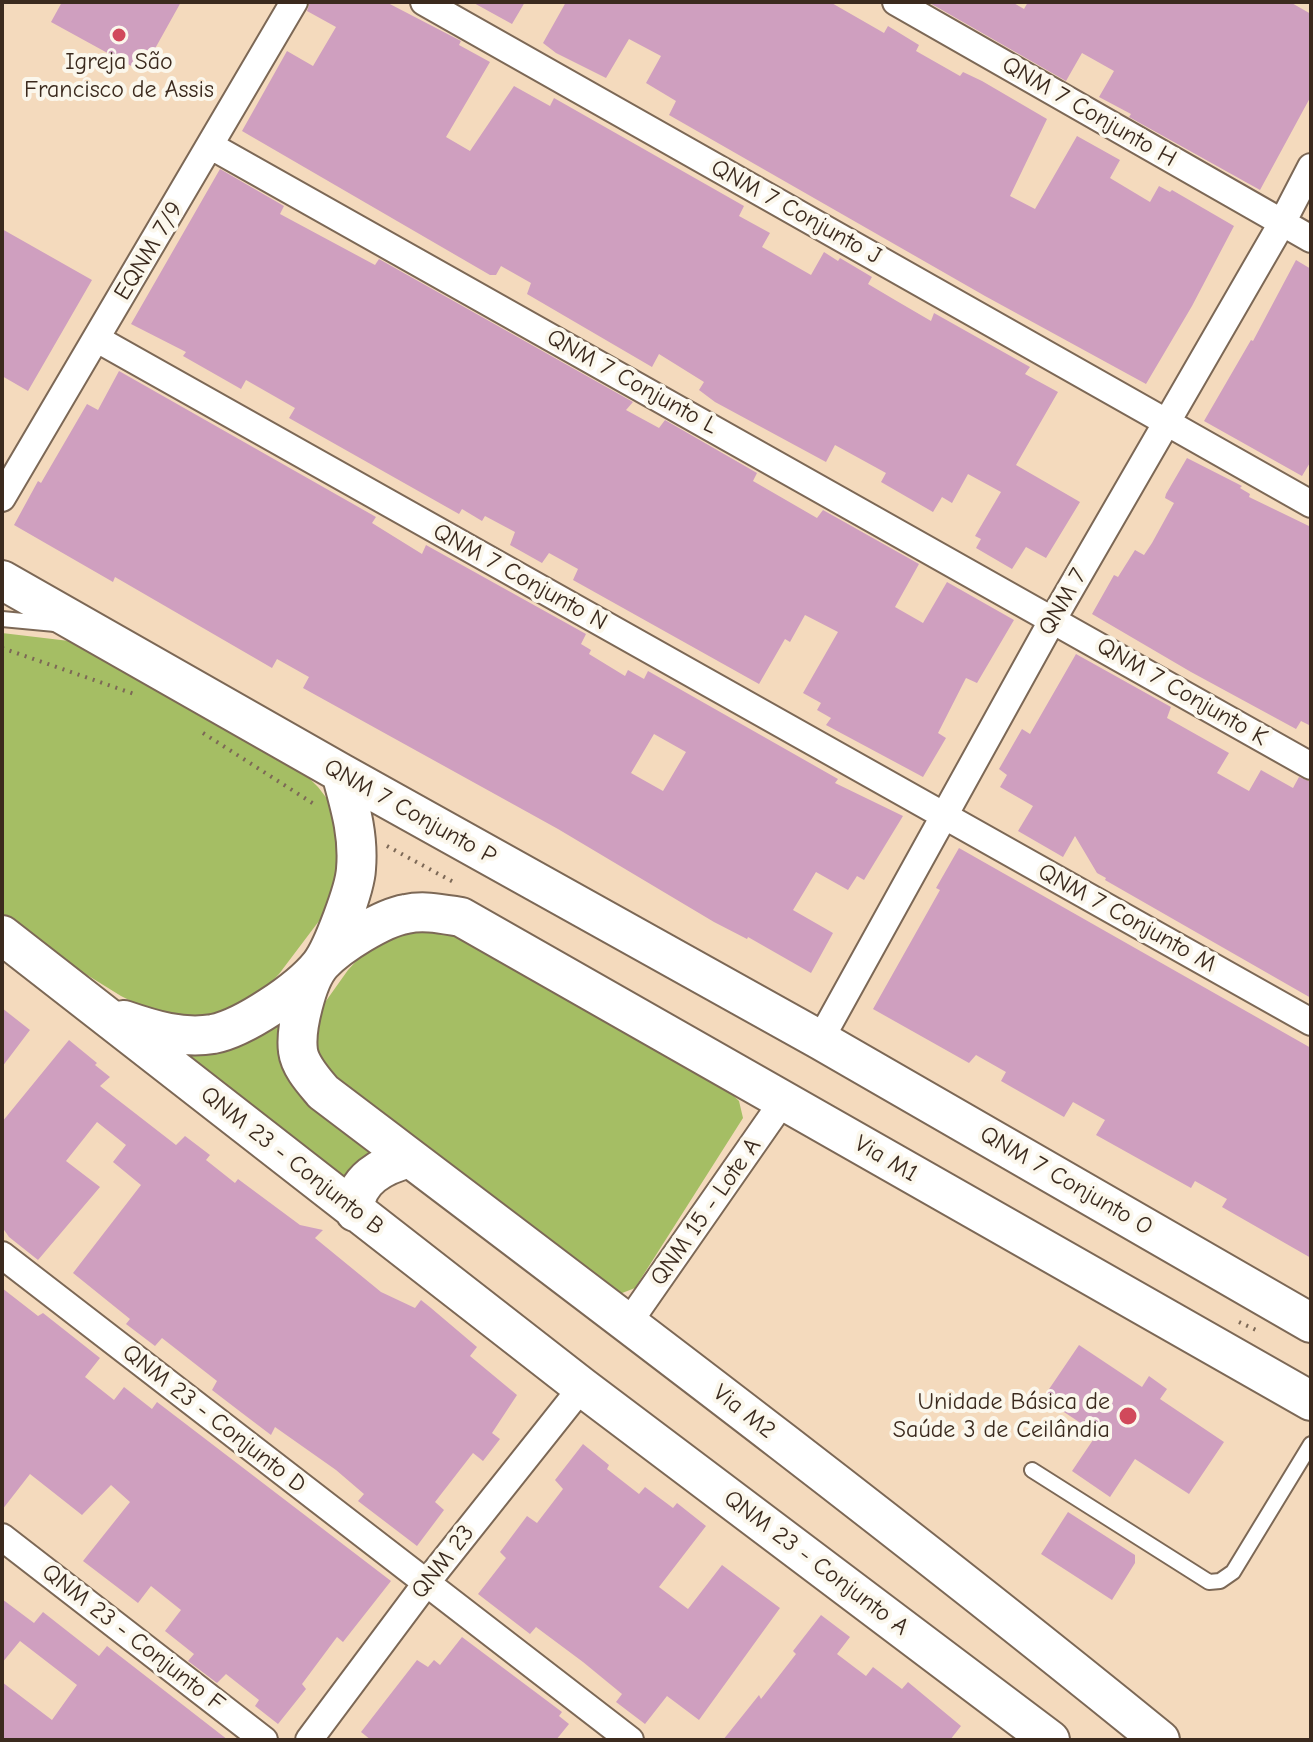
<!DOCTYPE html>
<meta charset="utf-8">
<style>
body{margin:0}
#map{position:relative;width:1313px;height:1742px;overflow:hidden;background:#f4dabd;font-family:"Comic Neue",sans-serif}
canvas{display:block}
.frame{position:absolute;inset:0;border:4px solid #3b2a1e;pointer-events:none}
</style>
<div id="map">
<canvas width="1313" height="1742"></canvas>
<div class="frame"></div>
</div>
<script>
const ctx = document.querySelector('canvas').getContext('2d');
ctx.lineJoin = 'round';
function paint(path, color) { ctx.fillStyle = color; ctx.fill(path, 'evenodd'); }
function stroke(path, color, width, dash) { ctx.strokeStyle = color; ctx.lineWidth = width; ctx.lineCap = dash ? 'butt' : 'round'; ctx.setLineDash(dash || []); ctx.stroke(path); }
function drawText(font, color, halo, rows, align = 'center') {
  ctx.font = font + ' "Comic Neue",sans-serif'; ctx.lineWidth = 8; ctx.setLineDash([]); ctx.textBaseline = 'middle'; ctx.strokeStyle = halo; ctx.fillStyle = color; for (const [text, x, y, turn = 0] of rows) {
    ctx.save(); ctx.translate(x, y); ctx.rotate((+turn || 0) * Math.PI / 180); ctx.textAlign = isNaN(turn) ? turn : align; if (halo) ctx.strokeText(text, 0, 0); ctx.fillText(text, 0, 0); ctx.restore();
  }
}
paint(new Path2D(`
 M2,633l84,10 204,116 28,28 17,22 8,44 -10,42 -11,22 -43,57 -19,20 -22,15 -47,12 -44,-12 -26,-13 -92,-57 -27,-21z
 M444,928l281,159 14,14 4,17 -108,170 -18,7 -290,-216 -16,-37 5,-27 32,-45 23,-25 17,-12z
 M283,1011c-3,22 -6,48 5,68l92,74 -24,12 -13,18 -165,-135z`), '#a5be64');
paint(new Path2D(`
 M62,2h119l-29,52 -9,-5 -10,18 -82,-45z
 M310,2h76l75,39 -2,4 31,17 -44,75 24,14 44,-65 36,20 4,-8 190,108 -5,10 31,17 -8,14 49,28 13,-23 14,9 2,-3 32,19 -4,7 27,16 36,21 3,-8 96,54 -5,7 33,18 -42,73 64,37 -34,56 -20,-11 -14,22 -36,-21 5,-9 -6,-3 26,-44 -33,-18 -16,29 -10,-6 -9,15 -52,-30 5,-9 -51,-28 -9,17 -111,-60 -16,-12 5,-8 -45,-28 -7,13 -125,-73 4,-11 -30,-17 -5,9h-6l-248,-144 45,-80 26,15 23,-39 -29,-16z
 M472,2h53l-13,22z
 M566,2h264l54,31 4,-7 31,19 -3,6 44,25 3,-4 19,9 65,38 -37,77 25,13 42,-73 43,24 -10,18 40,24 9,-16 11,6 2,-2 62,36 -42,80 -46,78 -161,-88 -316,-181 7,-14 -30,-18 15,-27 -32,-17 -23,39 -50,-25 -13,-10z
 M928,2h84l12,7 4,-7h262l21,12v82l-51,94 -131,-73 2,-3 -32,-17 15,-26 -32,-18 -16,28z
 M220,169l64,37 -4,8 95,51 4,-6 254,143 -7,8 33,18 6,-8 92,53 -4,8 64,37 6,-8 96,54 -24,43 28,16 24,-41 67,38 -37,63 -11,-5 -28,55 8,5 -23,39 -97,-52 5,-7 -14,-8 4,-7 -18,-10 35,-61 -33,-17 -15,27 -5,-3 -26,45 -186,-104 5,-11 -29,-16 -7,10 -32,-18 5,-13 -30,-16 -3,5 -20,-12 -3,5 -170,-96 6,-10 -49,-28 -5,9 -58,-33 3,-4 -55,-28z
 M2,229l90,51 -64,111 -26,-15z
 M1296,260l15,9v192l-9,15 -98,-55 47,-81 2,1z
 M119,371l257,146 -4,6 50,31 4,-9 160,89 -5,10 10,6 -2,4 36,22 3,-6 16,9 4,-8 190,108 -3,4 68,33 -39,64 -7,-4 -9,14 -32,-18 -23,38 40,23 -22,40 -63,-36 -1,2 -33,-17 -156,-93 -255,-141 6,-11 -32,-18 -5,9 -157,-91 -2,5 -99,-57 24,-44 3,2 46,-79 11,6zM654,734l32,18 -23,39 -32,-18z
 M1187,458l55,28 -2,2 10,6 -1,3 62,30v199l-10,-5 -5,8 -105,-57 -99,-58 22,-39 4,2 17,-27 9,5 8,-12 22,-40 -9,-5 1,-4z
 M1076,654l95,53 -4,11 62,35 -12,20 32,18 12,-21 32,18 6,-11 12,5v216l-206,-118 1,-2 -9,-5 -22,-37 -12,21 -45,-26 15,-25 -33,-19 7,-12 -8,-6 23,-40 8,5z
 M959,848l352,200v210l-89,-51 5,-8 -32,-18 -4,7 -95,-53 9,-15 -32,-18 -9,15 -63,-36 5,-9 -30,-17 -7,8 -96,-54 67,-119 -4,-2z
 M2,1008l28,22 -28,37z
 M69,1040l28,23 -2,2 15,12 -10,9 76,59 9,-9 25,19 -4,5 29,23 3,-4 62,46 23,5 -8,8 66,54 34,16 6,-8 10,8 46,39 -7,9 47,39 -25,38 8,6 -17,22 -10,-8 -38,49 9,8 -27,36 -59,-45 6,-7 -28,-24 -61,-43 -4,8 -29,-22 -30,-23 5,-9 -55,-43 -7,8 -29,-22 4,-5 -57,-46 68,-88 -28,-23 13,-17 -29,-23 -31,39 34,26 -62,73 -29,-23 -7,-10v-105z
 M2,1288l36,28 5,-3 57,45 -15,19 29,23 10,-13 28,22 5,-7 234,179 -48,61 -6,-5 -35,47 4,5 -28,35 -23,-18 4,-6 -33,-26 -9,9 -29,-22 6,-7 -29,-23 16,-21 -30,-24 -13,17 -55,-42 47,-59 -19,-17 -29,30 -52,-41 -28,36z
 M1079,1345l63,42 7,-11 18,13 -7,10 64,43 -35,52 -54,-35 -25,38 -38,-26 25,-37 -54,-36z
 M583,1444l26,21 -2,4 32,25 6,-7 28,21 4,-5 29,23 -47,61 29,22 34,-44 58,43 -81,112 -32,-24 -22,28 -29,-22 6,-8 -39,-32 -47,-35 -6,7 -52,-40 28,-36 -6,-6 27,-36 10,7 26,-34 -8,-9z
 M1068,1512l67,43v8l-23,37 -71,-46z
 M2,1599l32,24 9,-11 56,44 8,-10 121,94h-226v-58l50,38 25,-35 -57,-44 -18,22z
 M821,1615l29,22 -13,17 29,22 7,-9 29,22 6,-7 53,44 -11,14h-227l36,-45 2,4 35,-45 -3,-3z
 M462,1637l100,75 -3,4 10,8 -13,16h-185l-10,-8 56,-72 11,7 6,-7 6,5z`), '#cf9fbf');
const lane = new Path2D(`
 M2,619l53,5
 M1032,1470l177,112 11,-1 13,-9 78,-128`);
const street = new Path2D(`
 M424,2l887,502
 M896,2l415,237
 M211,146l1100,620
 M97,339l1214,683
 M2,498l292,-496
 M820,1040l233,-421 229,-396 29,-56
 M2,1255l628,485
 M629,1322l154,-221
 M2,1537l262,203
 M309,1740l118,-158 155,-195`);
const secondary = new Path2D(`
 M2,580l339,193 479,267 491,283
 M2,935l580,452 468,353
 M124,1020c29,10 58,19 89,14 31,-6 87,-44 107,-69 12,-15 35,-76 36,-96 3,-34 -6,-63 -15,-96
 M355,1212c-2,-32 28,-47 55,-54
 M1160,1740c-274,-223 -556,-435 -837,-648 -10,-12 -23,-26 -25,-41 -3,-22 9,-72 24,-88 17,-18 60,-45 84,-49 18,-4 36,0 55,3l850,484`);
stroke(lane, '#7c6856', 18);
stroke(street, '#7c6856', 30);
stroke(secondary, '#7c6856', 42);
stroke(new Path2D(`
 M2,648l135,47
 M203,733l114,73
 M387,846l70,38
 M1239,1322l17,8`), '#7c6856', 4, [2, 6]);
stroke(lane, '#fff', 14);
stroke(street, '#fff', 26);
stroke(secondary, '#fff', 38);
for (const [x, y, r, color] of [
 [119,35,8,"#d1495b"],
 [1128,1416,10,"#d1495b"]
]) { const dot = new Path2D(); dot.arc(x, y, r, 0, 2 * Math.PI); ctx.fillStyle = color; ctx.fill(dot); stroke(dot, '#fbf7ec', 3); }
drawText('24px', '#3b2a1e', '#fbf7ec', [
 ["Igreja São",119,62],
 ["Francisco de Assis",119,90],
 ["Unidade Básica de",1110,1402,"right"],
 ["Saúde 3 de Ceilândia",1110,1430,"right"]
]);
drawText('24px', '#3b2a1e', '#fbf7ec', [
 ["QNM 7 Conjunto H",1089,112,30],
 ["QNM 7 Conjunto J",796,212,29],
 ["EQNM 7/9",149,251,-59],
 ["QNM 7 Conjunto L",632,382,29],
 ["QNM 7 Conjunto N",520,577,29],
 ["QNM 7",1063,602,-60],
 ["QNM 7 Conjunto K",1182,692,30],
 ["QNM 7 Conjunto P",410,812,29],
 ["QNM 7 Conjunto M",1127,918,29],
 ["Via M1",886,1159,30],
 ["QNM 23 - Conjunto B",292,1161,38],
 ["QNM 7 Conjunto O",1066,1181,30],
 ["QNM 15 - Lote A",706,1212,-55],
 ["Via M2",744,1412,38],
 ["QNM 23 - Conjunto D",214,1419,38],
 ["QNM 23",443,1562,-52],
 ["QNM 23 - Conjunto A",816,1563,37],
 ["QNM 23 - Conjunto F",133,1638,38]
]);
</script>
